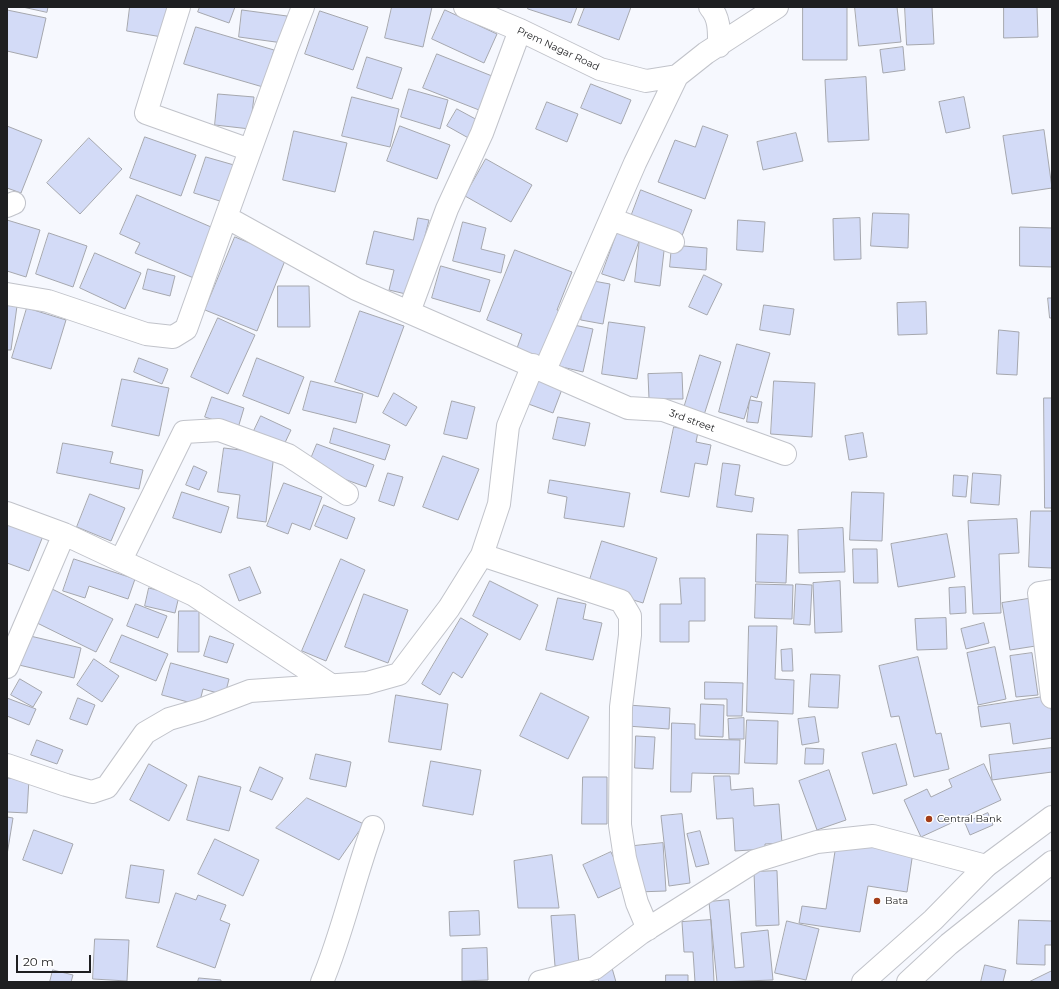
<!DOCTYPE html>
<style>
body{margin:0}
#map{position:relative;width:1059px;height:989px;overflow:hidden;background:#f6f8fe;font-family:Montserrat,sans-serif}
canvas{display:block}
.frame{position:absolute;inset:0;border:8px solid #1e1f21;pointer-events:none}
.scale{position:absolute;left:16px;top:955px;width:75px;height:18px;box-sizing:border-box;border:2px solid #1e1f21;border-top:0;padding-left:5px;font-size:12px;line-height:14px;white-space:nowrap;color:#1e1f21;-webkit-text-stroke:3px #fff;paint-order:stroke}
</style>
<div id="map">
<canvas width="1059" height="989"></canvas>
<div class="frame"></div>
<div class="scale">20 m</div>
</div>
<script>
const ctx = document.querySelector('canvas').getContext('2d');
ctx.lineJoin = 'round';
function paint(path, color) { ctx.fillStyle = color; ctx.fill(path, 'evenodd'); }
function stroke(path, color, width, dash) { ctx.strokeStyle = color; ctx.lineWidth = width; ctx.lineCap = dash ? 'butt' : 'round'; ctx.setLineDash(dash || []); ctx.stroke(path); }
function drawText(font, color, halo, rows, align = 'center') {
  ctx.font = font + ' Montserrat,sans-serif'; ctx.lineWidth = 3; ctx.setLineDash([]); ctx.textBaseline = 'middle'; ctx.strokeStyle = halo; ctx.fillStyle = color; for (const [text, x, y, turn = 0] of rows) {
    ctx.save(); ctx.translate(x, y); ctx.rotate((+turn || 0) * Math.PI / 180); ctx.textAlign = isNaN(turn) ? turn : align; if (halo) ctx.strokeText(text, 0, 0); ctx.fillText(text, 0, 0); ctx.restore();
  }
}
const building = new Path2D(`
 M23,7h25l-1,5z
 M130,7h37l-5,30 -35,-6z
 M200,7h35l-6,16 -31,-11z
 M392,7h40l-9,40 -38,-9z
 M528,7h49l-6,16 -43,-14z
 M585,7h46l-12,33 -41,-15z
 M803,7h44v53h-44z
 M855,7h42l4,35 -42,4z
 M905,7h27l2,37 -27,1z
 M1004,7h33l1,30 -34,1z
 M7,10l39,8 -9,40 -30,-7z
 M242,10l45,6 -4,27 -44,-6z
 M445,10l52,24 -13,29 -52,-24z
 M320,11l48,16 -15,43 -48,-16z
 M196,27l78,23 -11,37 -79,-23z
 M903,47l2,23 -22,3 -3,-23z
 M437,54l55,22 -13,34 -56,-22z
 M367,57l35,11 -10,31 -35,-11z
 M866,77l3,63 -41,2 -3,-62z
 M591,84l40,16 -10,24 -40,-16z
 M409,89l39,11 -8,29 -39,-12z
 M218,94l36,3 -4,32 -35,-4z
 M352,97l47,12 -9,38 -48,-11z
 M964,97l6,31 -24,5 -7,-31z
 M547,102l31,12 -11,28 -31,-13z
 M457,109l24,13 -9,18 -25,-14z
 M7,126l35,14 -21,53 -14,-5z
 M400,126l50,19 -13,34 -50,-18z
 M703,126l25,9 -23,64 -47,-17 17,-42 20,7z
 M1044,130l8,58 -40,6 -9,-58z
 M294,131l53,12 -12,49 -52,-12z
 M796,133l7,28 -40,9 -6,-28z
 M145,137l51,18 -15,41 -51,-18z
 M89,138l33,31 -42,45 -33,-31z
 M206,157l28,8 -11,37 -29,-9z
 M486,159l46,26 -21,37 -46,-26z
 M641,190l51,20 -12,31 -51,-19z
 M137,195l81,35 -22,49 -61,-26 5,-10 -20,-9z
 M873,213l36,1 -1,34 -37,-2z
 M418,218l11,2 -19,75 -21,-5 5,-20 -28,-6 8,-33 39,9z
 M860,218l1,41 -27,1 -1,-41z
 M7,220l33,10 -14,47 -19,-6z
 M738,220l27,2 -2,30 -26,-2z
 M463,222l23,6 -5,21 24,6 -4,18 -48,-12z
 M1020,227l32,1v39l-32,-1z
 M619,228l22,8 -17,45 -22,-7z
 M49,233l38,13 -14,41 -37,-13z
 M235,237l51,21 -29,73 -52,-21z
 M640,238l25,4 -5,44 -25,-4z
 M672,245l35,3 -1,22 -36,-3z
 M515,250l57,22 -15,38 3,1 -20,49 -24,-9 6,-17 -35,-14z
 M95,253l46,20 -16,36 -45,-21z
 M441,266l49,14 -10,32 -48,-14z
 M148,269l27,7 -5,20 -27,-7z
 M704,275l18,9 -15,31 -18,-8z
 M588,280l22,4 -7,40 -22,-4z
 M278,286h31l1,41h-32z
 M1048,298h4v20h-2z
 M926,302l1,32 -29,1 -1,-32z
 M7,304l10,2 -6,44h-4z
 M764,305l30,4 -4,26 -30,-5z
 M27,308l39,12 -15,49 -39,-11z
 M360,311l44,15 -26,71 -43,-15z
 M218,318l37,17 -27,59 -37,-17z
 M609,322l36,5 -8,52 -35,-5z
 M569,324l24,5 -10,43 -25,-6z
 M999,330l20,2 -2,43 -20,-1z
 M737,344l33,9 -13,45 -6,-2 -7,23 -25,-7z
 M700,355l21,7 -17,53 -20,-7z
 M139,358l29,11 -6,15 -28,-12z
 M257,358l47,19 -15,37 -46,-18z
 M534,373l30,11 -11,29 -30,-11z
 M682,373l1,26h-34l-1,-25z
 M122,379l47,9 -10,48 -47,-10z
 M311,381l52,13 -7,29 -53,-13z
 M774,381l41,2 -3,54 -41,-3z
 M394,393l23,14 -11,19 -23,-13z
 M212,397l32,11 -6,20 -33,-11z
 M1044,398h8v110h-7z
 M750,400l12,2 -4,21 -11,-1z
 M452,401l23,6 -8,32 -23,-5z
 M261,416l30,14 -9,19 -30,-14z
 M558,417l32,6 -5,23 -32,-7z
 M674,427l24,5 -2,10 15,3 -4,20 -12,-2 -6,34 -28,-5z
 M334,428l56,17 -5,15 -55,-17z
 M863,433l4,24 -18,3 -4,-24z
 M63,443l50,9 -3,11 33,7 -4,19 -82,-16z
 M317,444l57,21 -8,22 -58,-21z
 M224,448l50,6 -8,68 -29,-4 3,-23 -22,-3z
 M443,456l36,13 -21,51 -35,-13z
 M723,463l17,2 -5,30 19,3 -2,14 -35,-5z
 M194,466l13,6 -8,18 -13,-5z
 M388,473l15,4 -9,29 -15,-5z
 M973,473l28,2 -2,30 -28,-2z
 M954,475l14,1 -2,21 -13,-1z
 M550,480l80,13 -6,34 -60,-9 3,-21 -19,-4z
 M284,483l38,14 -12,33 -18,-7 -4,11 -21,-8z
 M182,492l47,15 -8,26 -48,-15z
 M852,492l32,1 -2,48 -32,-1z
 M90,494l35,14 -14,33 -34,-14z
 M324,505l31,13 -8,21 -32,-13z
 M1031,511h21v57l-23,-1z
 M1017,519l2,34 -20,1 2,59 -28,1 -5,-93z
 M7,521l36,15 -14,35 -22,-8z
 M843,528l2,44 -46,1 -1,-43z
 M757,534l31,1 -2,48 -30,-1z
 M947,534l8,43 -57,10 -7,-43z
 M602,541l55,17 -14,45 -55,-17z
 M853,549h24l1,34h-24z
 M74,559l61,20 -7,20 -39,-13 -4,12 -22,-7z
 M341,559l24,11 -39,91 -24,-10z
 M250,567l11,26 -22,8 -10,-26z
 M680,578h25v43h-16v21h-29v-38h21z
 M490,581l48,24 -18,35 -47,-24z
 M840,581l2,51 -27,1 -2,-50z
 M756,584l37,1 -1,34 -37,-1z
 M796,584l16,1 -2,40 -16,-1z
 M48,587l65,32 -17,33 -65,-32z
 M965,587l1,26 -16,1 -1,-26z
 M149,588l30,8 -4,17 -30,-7z
 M364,594l44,16 -20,53 -43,-16z
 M558,598l28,6 -3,15 19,4 -9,37 -47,-10z
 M1034,598l8,47 -32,5 -8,-47z
 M136,604l31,12 -9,22 -31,-12z
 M179,611h20v41h-21z
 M461,618l27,16 -26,44 -9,-6 -13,23 -18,-11z
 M946,618l1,31 -30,1 -2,-31z
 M984,623l5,20 -23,6 -5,-20z
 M749,626h28l-2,53 19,1 -1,34 -46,-2z
 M26,635l55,13 -7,30 -55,-13z
 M122,635l46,19 -12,27 -46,-19z
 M210,636l24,8 -7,19 -23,-7z
 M995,647l11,52 -28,6 -11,-52z
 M792,649l1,22h-11l-1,-21z
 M1032,653l6,42 -22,2 -6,-41z
 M918,657l18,77 5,-1 8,36 -35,8 -15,-61 -8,1 -12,-51z
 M94,659l25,17 -17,26 -25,-17z
 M171,663l58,16 -4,16 -22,-6 -4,16 -37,-10z
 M811,674l29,1 -2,33 -29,-1z
 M20,679l22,13 -9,15 -22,-12z
 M705,682l38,1 -1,33h-15v-17h-22z
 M541,693l48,24 -21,42 -48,-23z
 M396,695l52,9 -7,46 -52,-8z
 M1049,696l3,18v24l-39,6 -3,-21 -29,4 -3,-20z
 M7,698l29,11 -7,16 -22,-9z
 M78,698l17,7 -8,20 -17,-6z
 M701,704l23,1 -1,32 -23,-1z
 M628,705l42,3 -1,21 -42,-3z
 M815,717l4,25 -17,3 -4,-26z
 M744,718v21h-15l-1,-20z
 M747,720l31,1 -1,43 -32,-1z
 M672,723l23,1v15l45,1 -1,34 -47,-1 -1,19h-20z
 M636,736l19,1 -2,32 -18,-1z
 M37,740l26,10 -6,14 -26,-9z
 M896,744l11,41 -34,9 -11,-41z
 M806,748l18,1 -1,15h-18z
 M1052,748v24l-60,8 -3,-25z
 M316,754l35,8 -5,25 -36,-8z
 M431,761l50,9 -8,45 -50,-9z
 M149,764l38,21 -18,36 -39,-21z
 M984,764l17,36 -80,37 -17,-37 23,-11 4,8 21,-10 -3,-7z
 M260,767l23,11 -11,22 -22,-9z
 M829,770l17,50 -29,10 -18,-49z
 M199,776l42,11 -12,44 -42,-11z
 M714,776h16l1,14 22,-2 1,18 25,-2 3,39 -17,1v5l-30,2 -2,-33 -16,1z
 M583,777h24v47h-25z
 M7,778l22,1 -2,34 -20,-1z
 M307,798l57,26 -25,36 -63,-32z
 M988,813l5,12 -23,10 -5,-12z
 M682,814l8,69 -21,3 -8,-70z
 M7,817l6,1 -6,37z
 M34,830l39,14 -11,30 -39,-14z
 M700,831l9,33 -13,3 -9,-33z
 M215,839l44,21 -16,36 -45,-22z
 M663,843l3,48 -29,1 -3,-46z
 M858,843l55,9 -6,40 -39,-6 -8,46 -61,-9 3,-17 24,3 10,-64z
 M611,852l15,33 -28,13 -15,-33z
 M552,855l7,53h-41l-4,-47z
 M131,865l33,5 -5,33 -33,-5z
 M777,871l2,54 -23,1 -2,-54z
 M176,893l20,7 2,-5 28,10 -6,15 10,4 -15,44 -58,-21z
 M729,900l6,68 9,-1 -3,-34 27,-3 5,50 -56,2 -8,-80z
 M479,911l1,24 -30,1 -1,-24z
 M575,915l4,50 -24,1 -4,-50z
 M711,920l3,62h-19l-2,-30h-9l-2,-30z
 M1019,920l33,1v24h-7v20l-28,-1z
 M787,921l32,8 -13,51 -31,-7z
 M95,939l34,1 -2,41 -34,-2z
 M487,948l1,32 -26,1v-32z
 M985,965l21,5 -3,12h-22z
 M612,968l4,14h-17l-3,-10z
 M53,970l20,5 -2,7h-21z
 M1052,971v11h-23z
 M666,975h22v7h-22z
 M199,978l22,2v2h-23z`);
paint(building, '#d3dbf7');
stroke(building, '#a5a7ae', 1);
const minor = new Path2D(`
 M179,7l-33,106 104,37
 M303,7l-16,41 -61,169 130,72 272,119 35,2 122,44
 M465,7l55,23 80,39 46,12 31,-5 29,-23 71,-46
 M710,7c10,11 9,25 9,39
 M7,206l7,-3
 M611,219l62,23
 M7,294l41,7 98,33 27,3 13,-8 40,-112
 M409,312l38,-103 35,-76 38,-103
 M545,370l90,-207 42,-87
 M7,513l57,21 130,61 137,90
 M482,555l139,46 9,15v19l-9,72 -1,118 5,33 12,45 11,26
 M121,560l63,-128 35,-2 69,25 59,39
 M1052,591l-13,2 13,104
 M7,667l57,-133
 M7,765l59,20 26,7 15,-5 38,-54 24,-14 31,-9 50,-19 117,-8 32,-9 50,-66 33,-53 17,-51 9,-78 25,-61
 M322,982c21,-50 32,-104 51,-155
 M540,982l55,-14 46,-35 114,-72 62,-19 56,-6 113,30`);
const major = new Path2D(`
 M863,982l70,-62 53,-54 66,-49
 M908,982l41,-38 103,-82`);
stroke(minor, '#c1c3ca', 24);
stroke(major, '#c1c3ca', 24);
stroke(minor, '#fff', 22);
stroke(major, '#fff', 22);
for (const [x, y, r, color] of [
 [929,819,4,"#a43d18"],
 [877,901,4,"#a43d18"]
]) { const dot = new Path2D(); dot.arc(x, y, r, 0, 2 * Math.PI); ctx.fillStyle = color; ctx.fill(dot); stroke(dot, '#fff', 1.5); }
drawText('10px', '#1e1f21', '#fff', [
 ["Prem Nagar Road",558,49,25],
 ["3rd street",692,421,20]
]);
drawText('10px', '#1e1f21', '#fff', [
 ["Central Bank",937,819],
 ["Bata",885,901]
], 'left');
</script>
